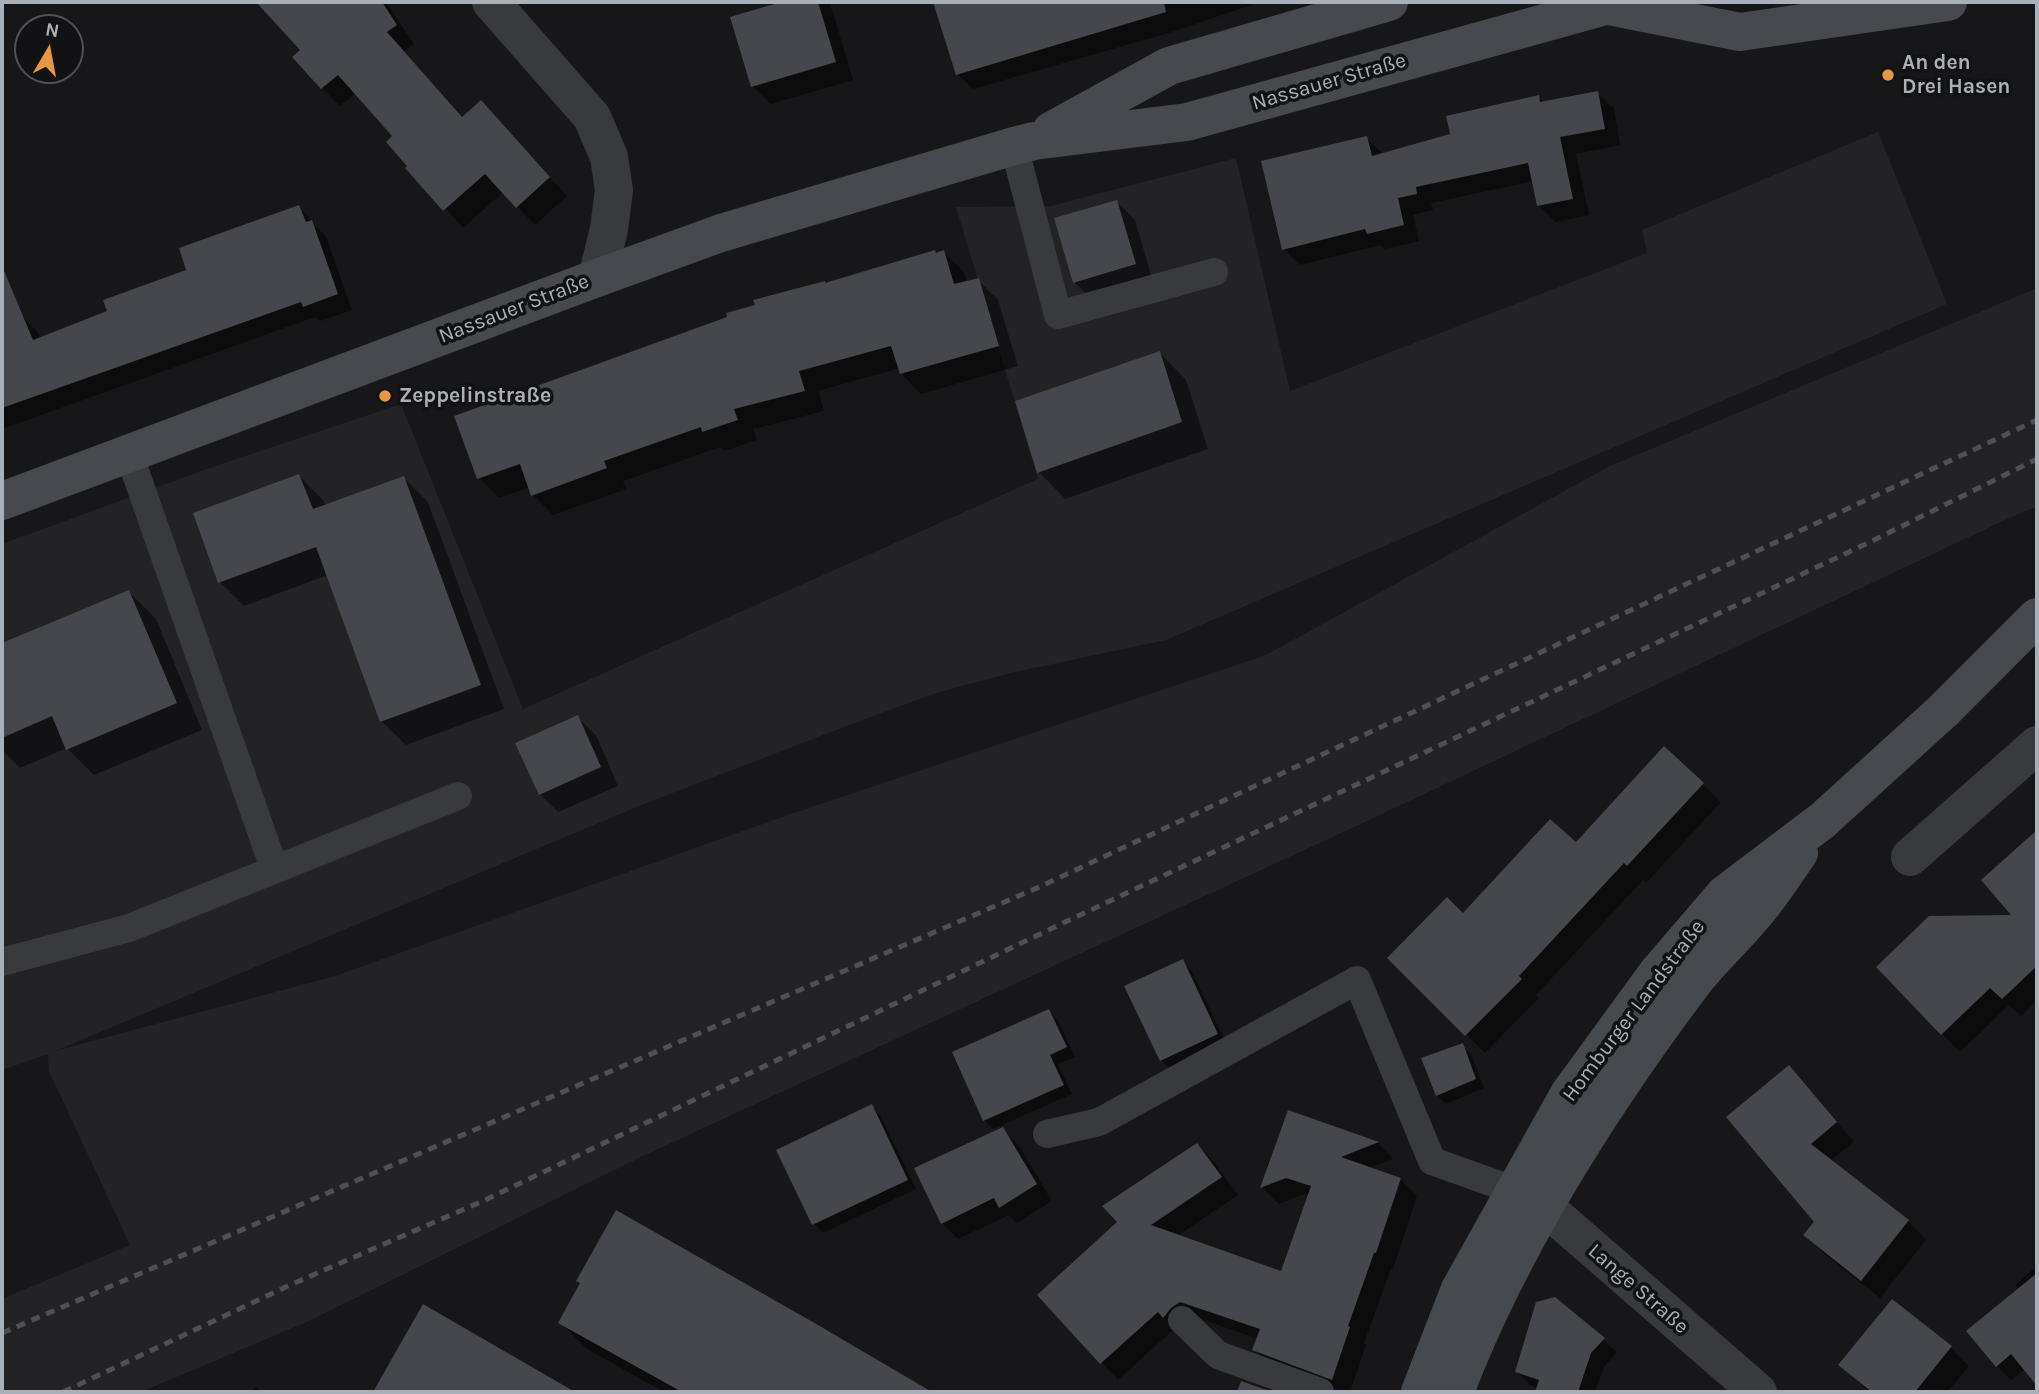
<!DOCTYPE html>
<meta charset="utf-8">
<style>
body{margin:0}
#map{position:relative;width:2039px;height:1394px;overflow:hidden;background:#171719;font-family:Karla,sans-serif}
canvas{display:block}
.frame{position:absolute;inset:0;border:4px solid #aab0b8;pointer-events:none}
.north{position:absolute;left:14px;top:14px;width:70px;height:70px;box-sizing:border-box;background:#121214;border:2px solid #4f5156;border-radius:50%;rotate:10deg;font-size:19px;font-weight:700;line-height:28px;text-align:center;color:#aab0b8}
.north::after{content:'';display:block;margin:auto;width:24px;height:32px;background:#e59743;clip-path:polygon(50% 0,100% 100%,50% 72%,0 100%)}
</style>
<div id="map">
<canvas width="2039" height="1394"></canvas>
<div class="frame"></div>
<div class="north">N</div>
</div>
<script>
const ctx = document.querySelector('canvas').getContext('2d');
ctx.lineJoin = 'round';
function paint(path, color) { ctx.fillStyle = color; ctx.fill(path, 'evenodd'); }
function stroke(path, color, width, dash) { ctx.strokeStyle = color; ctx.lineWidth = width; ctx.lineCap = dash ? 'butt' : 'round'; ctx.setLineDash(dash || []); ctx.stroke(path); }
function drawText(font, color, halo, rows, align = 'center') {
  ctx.font = font + ' Karla,sans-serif'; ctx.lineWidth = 7; ctx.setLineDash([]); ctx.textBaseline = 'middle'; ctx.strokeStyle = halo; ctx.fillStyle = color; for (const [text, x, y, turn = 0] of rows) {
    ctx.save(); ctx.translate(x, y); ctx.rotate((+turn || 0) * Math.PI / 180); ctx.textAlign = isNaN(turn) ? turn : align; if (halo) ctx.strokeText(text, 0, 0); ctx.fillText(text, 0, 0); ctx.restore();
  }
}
paint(new Path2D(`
 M1878,132l69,172 -781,336 -151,32 -79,21 -92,34 -200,77 -589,247 280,-75 453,-161 478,-160 344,-189 427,-178v219l-17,6 -653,308 -724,335 -334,165 -168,71h-139v-93l128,-54 -81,-174 -1,-17 -46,16v-526l216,-79 183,-61 122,305 515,-230 -82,-272 95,-1 185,-48 54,233 357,-138 -5,-23z`), '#232326');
paint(new Path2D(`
 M259,2h127l28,42 -10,7 59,67 36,3 68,75 -32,29 -32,-33 -40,36 -54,-61 -14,-30 -39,-44 -16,13 -18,-18 -20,-38z
 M767,2h63l23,78 -82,24 -19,-18 20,-80z
 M935,2h325l-88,30 -199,57 -16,-15z
 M1597,93l17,16 6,36 -44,9 13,61 -34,7 -16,-16 -5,-25 -103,22 2,7 -20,5 6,26 -34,8 -4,-4 -81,20 -16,-16 82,-111 17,16 69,-19 86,-38 6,6z
 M1117,202l18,18 18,62 -60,18 -19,-18z
 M299,207l27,30 26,73 -32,11 -5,-4 -313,112v-104l21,-8 15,16 2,6 69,-27 80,-41z
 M944,252l20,20 3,11 11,-3 20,20 20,66 -97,28 -20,-21 -1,-5 -82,23 6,20 -71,18 4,11 -33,11 -4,-4 -97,34 3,8 -73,26 -20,-20 -3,-8 -31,11 -20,-20z
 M1160,353l26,27 22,69 -143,50 -26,-27z
 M299,476l24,24 3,6 78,-28 24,24 76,207 -98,36 -25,-24 -53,-146 -84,31 -24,-24z
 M129,592l27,27 46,111 -108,45 -27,-27 -47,20 -18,-18v-105z
 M577,717l19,18 22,51 -60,26 -18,-18z
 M1702,784l19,18 -75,81 -3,-3 -107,115 3,3 -54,55 -95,-95 186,-113z
 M2037,833v167l-16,16 -12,-11 -49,47 -82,-85 137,-50 -31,-37z
 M1182,961l9,9 35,73 -56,26 -9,-9z
 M1049,1011l9,9 17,37 -17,7 14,30 -79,35 -9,-9z
 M1462,1045l9,9 13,34 -38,16 -9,-9z
 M1789,1067l65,75 -24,19 78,60 18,19 -46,58 -57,-45 -18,-18 11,-13z
 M872,1107l8,8 36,74 -93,44 -9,-9 -35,-73z
 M1289,1112l89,31 15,16 -24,9 31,11 17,17 -24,73h-2l-27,74 2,2 -16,47h-11l-68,-26 -17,-17 4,-10 -60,-21 -23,10 -57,52 -79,-85 81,-73 77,-77 17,17 24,33 -61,41 105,38 28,-79 -6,-1 -25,10 -17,-17z
 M1002,1129l17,17 33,55 -35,22 -8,-8 -51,24 -16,-16z
 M616,1212l315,180h-267l-77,-43 -27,-27z
 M2037,1266v118l-12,-15 -14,11 -14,-14 22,-76 -4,-5z
 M1554,1299l63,53 -13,15 -9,25h-59l1,-4 -7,-3 -13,-13z
 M424,1307l108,63 23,22h-180z
 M1951,1348l18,18 -21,26h-78l-30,-27z
 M257,1387l5,5h-13z`), '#0007');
paint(new Path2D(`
 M256,2h126l15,23 -10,7 75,85 19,-17 69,77 -34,31 -31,-34 -42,37 -38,-43 2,-2 -21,-24 6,-6 -54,-61 -17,14 -29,-32 8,-7z
 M781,2h37l18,60 -85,25 -21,-70z
 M933,2h231l2,10 -210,63z
 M1598,91l7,38 -45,8 13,62 -36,7 -9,-43 -112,24 1,7 -19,4 6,27 -37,9 -2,-5 -83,21 -21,-89 106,-25 5,20 78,-22 -4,-18 93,-21 1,7z
 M1117,200l19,64 -63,19 -19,-65z
 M299,205l7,17 6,-2 26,74 -35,13 -2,-5 -299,106v-142l31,74 74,-29 -4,-11 83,-30 -7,-22z
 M935,250l1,3 8,-3 10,34 25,-6 20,68 -99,28 -9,-28 -92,25 6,20 -71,18 4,11 -36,12 -1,-5 -97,34 3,7 -76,28 -11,-32 -43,15 -23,-63 273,-99 -1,-4 29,-8 -2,-5 72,-19v2z
 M1160,351l22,71 -145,51 -22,-72z
 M299,474l14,35 91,-33 77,209 -101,37 -64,-175 -98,36 -25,-70z
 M129,590l48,113 -111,47 -14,-34 -50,22v-95z
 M578,715l23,52 -62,28 -24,-52z
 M1664,746l40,37 -77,83 -3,-3 -105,113 3,3 -57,57 -78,-78 60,-61 16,16 87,-94 26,23z
 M2037,830v136l-35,33 -12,-11 -49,47 -65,-68 53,-51 82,-1 -30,-35z
 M1183,959l35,75 -58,27 -36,-75z
 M1049,1009l18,38 -17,8 14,30 -81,36 -31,-69z
 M1463,1043l13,36 -40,17 -15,-38z
 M1789,1065l48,57 -26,22 98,76 -48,61 -58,-46 11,-13 -88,-105z
 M872,1104l36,76 -96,45 -36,-75z
 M1288,1110l91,32 -38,15 60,21 -25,75h-2l-26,73 2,1 -18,53 -80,-30 8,-21 -80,-27 -9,6 -8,10 -5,-6 -58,52 -63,-69 80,-73 -15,-16 95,-63 25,34 -71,48 130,46 30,-85 -25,-8 -26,10z
 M1003,1127l34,57 -38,24 -5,-10 -53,26 -27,-56z
 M616,1210l202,115 114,67h-250l-124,-69 22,-40 -4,-2z
 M2037,1273v113l-26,-32 -15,13 -30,-36z
 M1555,1297l50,41 -14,15 -13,39h-43l4,-12 -24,-8 21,-70z
 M1892,1299l60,47 -37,46h-43l-34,-27z
 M423,1304l152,88h-202z
 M1241,1381l31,11h-35z`), '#46474c');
stroke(new Path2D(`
 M1014,146l44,169 156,-43
 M129,454l145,414
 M2,962l127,-34 329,-132
 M1047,1134l52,-12 258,-142 75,181 84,30
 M1182,1320l36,35 102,37`), '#383a3d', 28);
stroke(new Path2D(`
 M491,2l101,115 17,40 5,33 -5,39 -12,49
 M1910,857l127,-112
 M1516,1191l29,16 213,185`), '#383a3d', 38);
stroke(new Path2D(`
 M1604,5l136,27 208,-30
 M1051,131l118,-65 220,-64
 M2,501l595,-223 124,-45 293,-87 20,-5 153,-19 433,-120
 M1420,1392l40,-103 109,-195 89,-122 66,-77 99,-75 120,-109 94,-94
 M1455,1392c54,-142 146,-287 237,-408 18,-24 41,-44 60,-67 18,-20 32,-43 47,-64`), '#46494d', 38);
stroke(new Path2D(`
 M2,1333l1035,-445 1000,-468
 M63,1392l227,-107 193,-84 576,-276 809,-382 169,-84`), '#4d5054', 5, [9, 7]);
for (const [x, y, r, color] of [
 [1888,75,7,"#e59743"],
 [385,396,7,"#e59743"]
]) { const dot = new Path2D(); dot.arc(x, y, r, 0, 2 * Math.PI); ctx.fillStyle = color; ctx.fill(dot); stroke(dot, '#121214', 2.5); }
drawText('bold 21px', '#aab0b8', '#121214', [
 ["An den",1902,63],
 ["Drei Hasen",1902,87],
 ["Zeppelinstraße",399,396]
], 'left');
drawText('21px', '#aab0b8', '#121214', [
 ["Nassauer Straße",1329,82,-16],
 ["Nassauer Straße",514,309,-21],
 ["Homburger Landstraße",1634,1011,-53],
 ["Lange Straße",1638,1289,41]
]);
</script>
